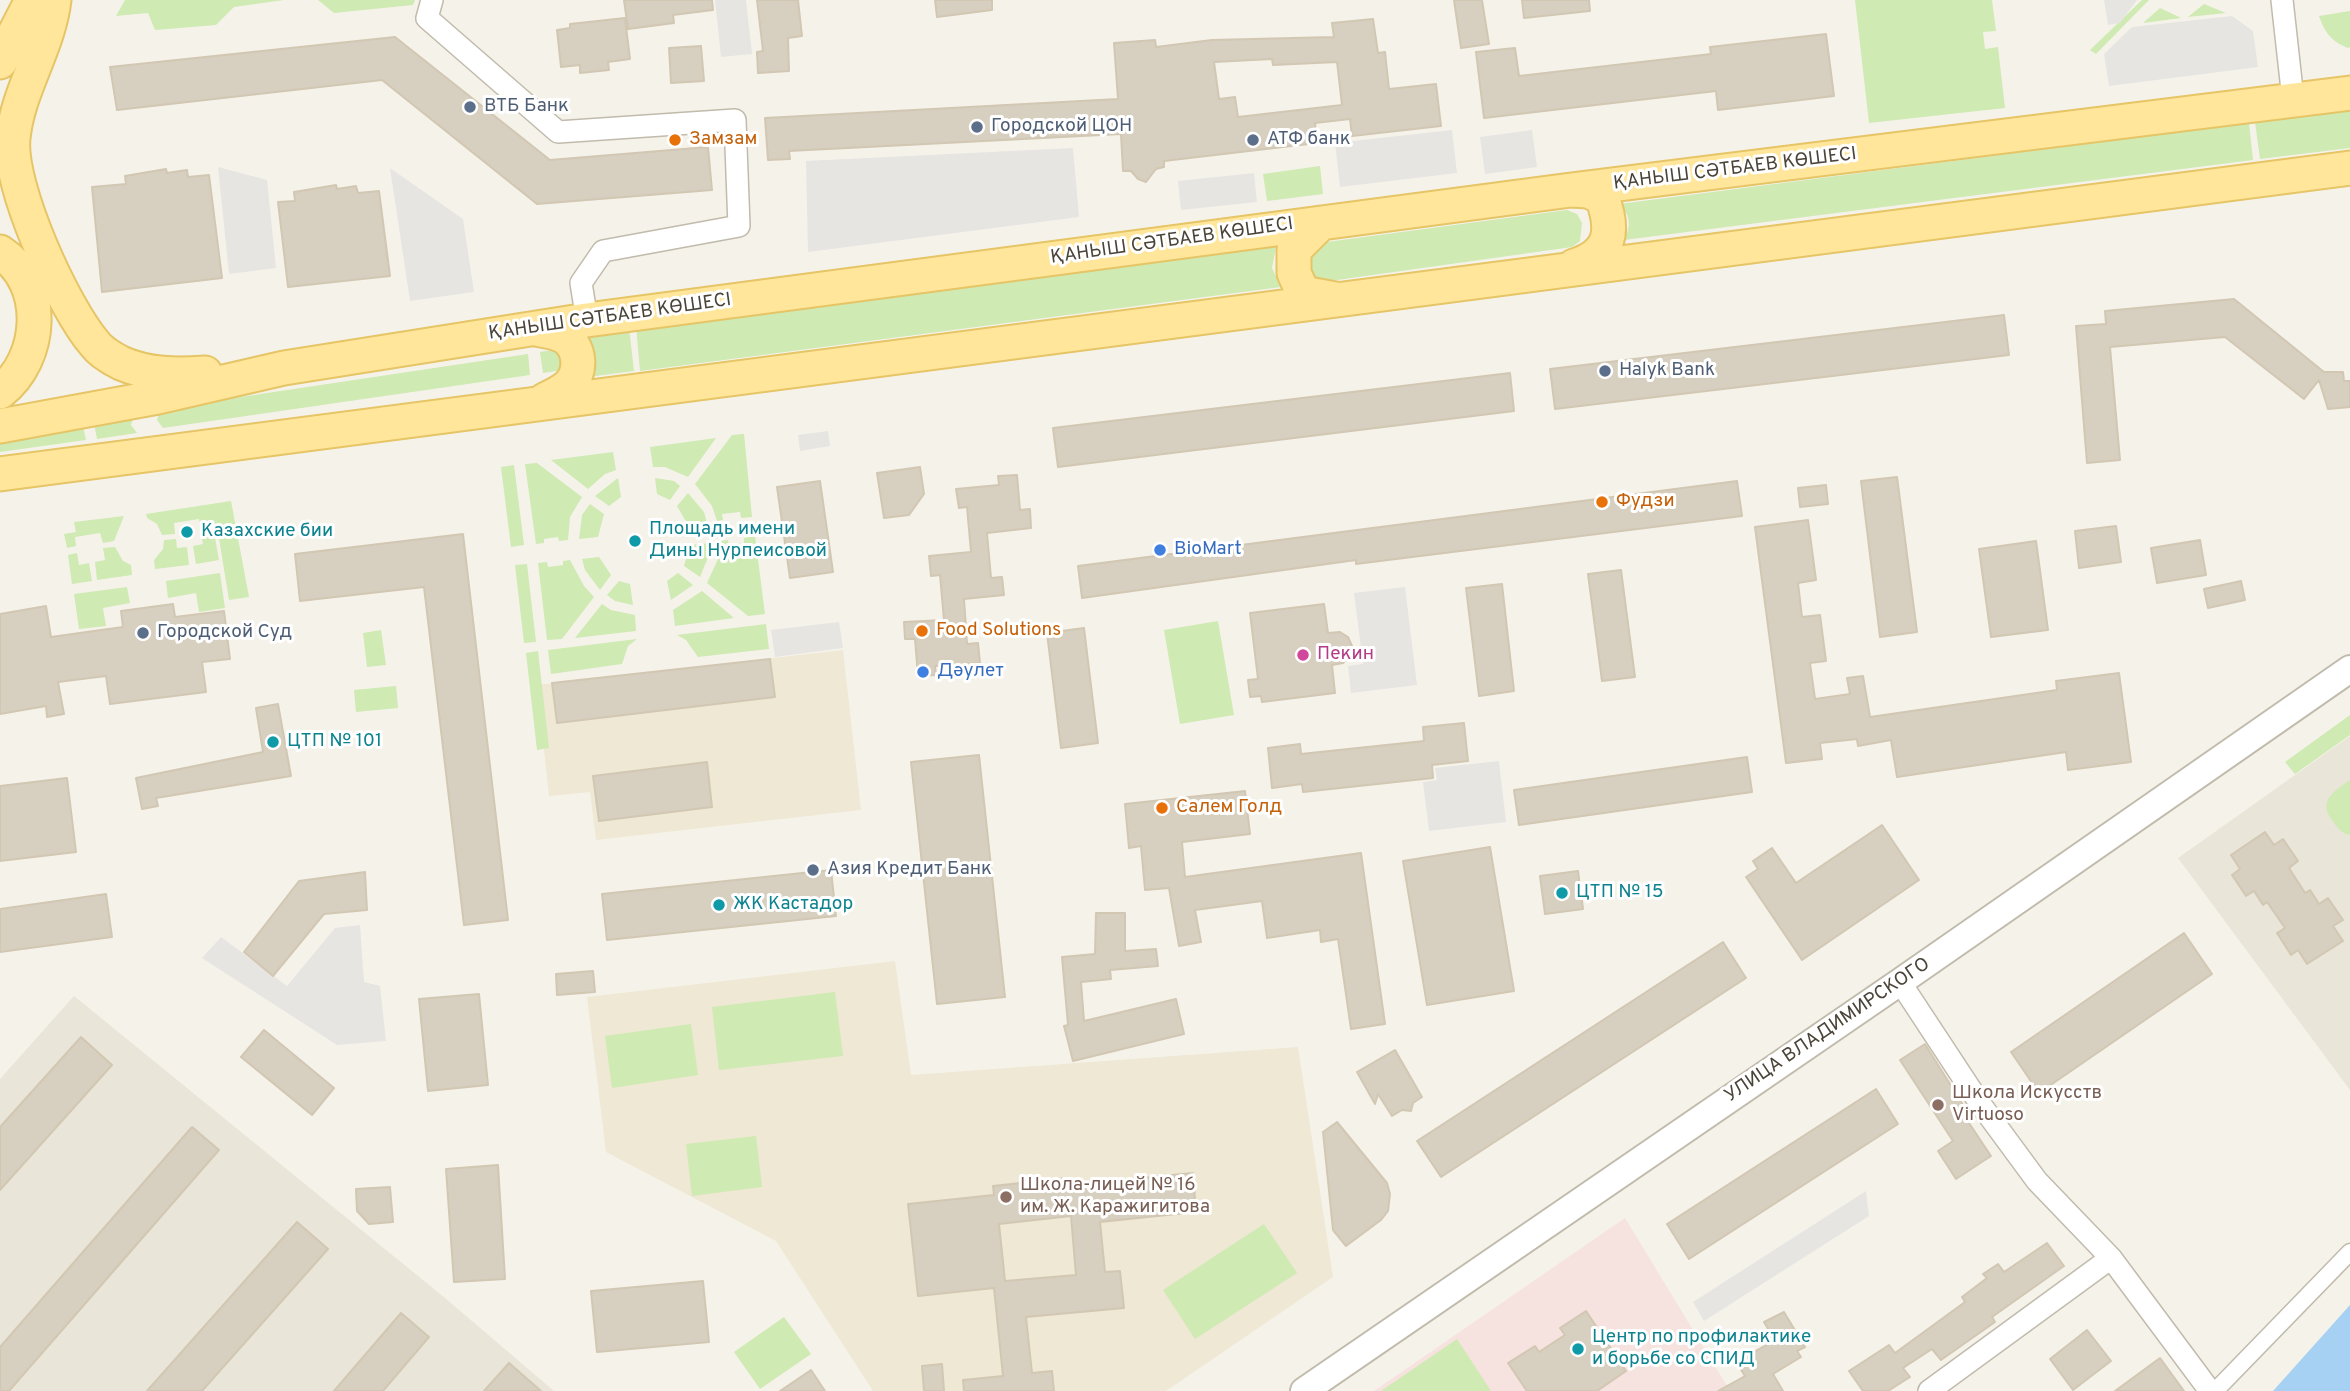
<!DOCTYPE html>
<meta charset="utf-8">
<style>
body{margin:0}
canvas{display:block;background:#f5f2ea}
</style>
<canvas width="2350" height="1391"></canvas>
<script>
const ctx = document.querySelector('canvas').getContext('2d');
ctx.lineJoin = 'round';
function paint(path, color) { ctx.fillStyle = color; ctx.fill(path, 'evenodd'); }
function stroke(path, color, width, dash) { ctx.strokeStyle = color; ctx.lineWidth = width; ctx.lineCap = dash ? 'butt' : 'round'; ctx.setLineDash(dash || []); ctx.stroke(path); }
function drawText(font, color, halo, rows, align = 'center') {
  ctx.font = font + ' Overpass,sans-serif'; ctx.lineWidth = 6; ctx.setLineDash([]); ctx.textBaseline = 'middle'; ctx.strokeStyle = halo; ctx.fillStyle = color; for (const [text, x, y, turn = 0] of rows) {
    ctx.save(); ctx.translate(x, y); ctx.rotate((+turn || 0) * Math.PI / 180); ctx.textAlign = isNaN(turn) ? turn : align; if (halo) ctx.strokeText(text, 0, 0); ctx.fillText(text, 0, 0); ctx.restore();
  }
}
paint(new Path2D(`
 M2350,736v354l-172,-232z
 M74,996l371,302 109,93h-554v-312z`), '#e9e5d8');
paint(new Path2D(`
 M843,650l18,160 -265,30 -6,-48 -41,4 -12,-111z
 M895,961l16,114 387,-28 35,230 -167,114h-293l-97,-150 -170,-89 -19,-155z`), '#efe8d4');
paint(new Path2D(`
 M1625,1218l105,173h-356z`), '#f6e2de');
paint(new Path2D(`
 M125,0h159l-50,7 -18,18 -61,5 -7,-17 -32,3z
 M318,0h97l-2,5 -79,8z
 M1855,0h137l4,31 -13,1 2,17 13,-2 7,61 -136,15z
 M2142,0h7l-53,54 -6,-4z
 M2204,4l22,9 -38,4z
 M2160,8l21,10 -38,5z
 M2350,11v36l-2,1c-17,-7 -23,-15 -29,-32z
 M2350,110v38l-90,11 -5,-37z
 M2249,123l4,37 -629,80c8,-14 6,-26 -5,-36z
 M1320,166l3,28 -56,7 -4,-27z
 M1567,210l10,4 5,9 -2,18 -8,6 -249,35 -9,-3 -6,-10 3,-19 8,-7z
 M1276,247l-4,21 9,19 -641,84 -4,-45z
 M629,327l5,44 -46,6 -8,-44z
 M552,350l8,7v11l-3,3 -14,2 -3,-21z
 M528,354l2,21 -367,53 -6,-8 3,-11z
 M134,415l-3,10 6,8 -40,6 -3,-16z
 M83,426l3,14 -86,12v-11z
 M744,434l8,83 -11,1 -1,-6 -18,2 1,6 -6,1 -5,-15 -17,-22 37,-49z
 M716,438l-28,39 -23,-10h-12l-3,-20z
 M613,452l3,18 -11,4 -17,15 -37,-29z
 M537,463l45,34 -12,20 -2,23 -9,1 -1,-4 -14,2v4l-8,1 -11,-80z
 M514,465l10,80 -13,2 -10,-80z
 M618,478l3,19 -12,9 -14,-10z
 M655,478l19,3 6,5 -10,14 -13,-6z
 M688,493l16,19 3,11 -19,2 -11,-19z
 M231,501l18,96 -20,3 -12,-74 -16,2 -2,-9 -25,4 1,11 -13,1 -5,-11 -10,-6 -1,-4z
 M590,504l14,10 -6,23 -19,2 3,-24z
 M124,516l-10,25 -11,2 -3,-10 -25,4 1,9 -9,2 -3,-14 12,-2 -2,-10z
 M214,532l5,28 -23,4 -3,-18 10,-2 -2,-10z
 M755,536l10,78 -17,2 -41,-33 11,-24 2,-18 8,-1 1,5 15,-2v-5z
 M176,539l1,9 10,-1 2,18 -34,4 -1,-9 9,-11 1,-9z
 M711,543l-2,12 -9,22 -16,-11 6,-21z
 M115,547l8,14 8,4 1,10 -35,5 -2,-18 10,-2 -2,-12z
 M77,553l2,12 10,-2 3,18 -20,3 -4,-29z
 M599,557l12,18 -11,15 -15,-20 -3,-11z
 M570,560l14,26 10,11 -32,42 -15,1 -9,-77 9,-1 1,5 15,-2v-4z
 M527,564l9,78 -12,1 -9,-78z
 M220,573l5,35 -26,4 -3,-19 -28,5 -2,-17z
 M678,573l15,12 -22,15 -4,-19z
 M619,581l11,3 3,21 -18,-4 -8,-6z
 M127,587l3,16 -27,5 3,18 -27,3 -5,-35z
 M702,591l32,27 -59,8 -2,-16z
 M602,604l9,6 24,5 1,16 -61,7z
 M1218,621l16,94 -54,9 -16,-94z
 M766,624l3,25 -71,8 -12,-17 -9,-5z
 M381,630l5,35 -19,2 -4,-34z
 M637,639l-9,7 -6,18 -71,10 -3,-24z
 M538,651l11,97 -12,2 -11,-97z
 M396,686l2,22 -42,4 -2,-22z
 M2350,715v20l-55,39 -10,-12z
 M2350,780v55h-1c-9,-3 -12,-8 -17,-15 -15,-20 3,-29 18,-40z
 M835,992l8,64 -124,14 -7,-63z
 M691,1024l7,51 -86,13 -7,-52z
 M756,1136l6,51 -70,9 -6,-52z
 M1264,1224l33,49 -102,66 -32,-49z
 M784,1317l27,37 -51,35 -26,-37z
 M1457,1339l34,52h-110z`), '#cfeab3');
paint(new Path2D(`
 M715,0h31l6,54 -31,3z
 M2104,0h33l-17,23 -12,2z
 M2232,16l21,15 5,36 -149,19 -5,-32 28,-27z
 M1452,130l5,43 -117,14 -5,-44z
 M1532,130l5,37 -52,7 -5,-37z
 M1073,148l6,69 -271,35 -2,-91z
 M218,167l49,13 9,88 -47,6z
 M390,168l73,51 11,73 -64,9z
 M1254,173l3,29 -76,8 -3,-29z
 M828,431l2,15 -30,5 -2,-16z
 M1405,587l12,98 -66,8 -3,-27 15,-2 -9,-71z
 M839,622l4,26 -68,9 -4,-27z
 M1499,761l7,61 -77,9 -6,-49 14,-2 -2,-12z
 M360,925l4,57 16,4 6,55 -49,4 -135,-87 19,-21 66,49 48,-58z
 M1866,1191l3,25 -165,105 -11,-19z`), '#e7e5e2');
paint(new Path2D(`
 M2350,1305v86h-77z`), '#a6d1f2');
const building = new Path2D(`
 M624,0h88l1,10 -40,5 1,8 -46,6z
 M757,0h41l4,36 -14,2 1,33 -31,2 -1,-21 6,-1z
 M935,0h57v10l-55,7z
 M1454,0h28l7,44 -28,4z
 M1522,0h67l1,11 -66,7z
 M625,18l5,41 -22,3 1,8 -29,3v-8l-19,2 -4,-37 13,-2v-4z
 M1373,19l5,34 7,-1 4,37 47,-5 5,42 -89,10 -2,-17 -35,4 2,20 -153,18v6l-8,2 -10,13 -8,-3 -7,-8h-8l-2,-37 -332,17 1,8 -22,1 -3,-42 353,-19 -4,-56 41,-3 1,7 56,-7 122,-3 -2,-14zM1272,59l1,6 64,-3 5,43 -104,12 -3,-20 -16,2 -5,-37z
 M1826,34l8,62 -116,14 -2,-19 -232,27 -8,-66 39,-4 4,28 192,-22 -1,-7z
 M395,37l155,123 158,-13 4,43 -175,14 -155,-124 -265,30 -7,-43z
 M701,46l3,35 -33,2 -2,-35z
 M166,169l1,4 20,-3 1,7 21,-2 13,103 -120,14 -10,-105 34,-3 -1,-8z
 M336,185l1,4 19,-3 2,7 21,-2 11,85 -102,11 -10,-85 17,-1 -1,-9z
 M2234,299l90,73h19l1,9h6v26l-22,2 -9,-29 -15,19 -79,-62 -115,10 10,113 -33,3 -11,-137 30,-2 -1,-13z
 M2004,315l5,40 -454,54 -5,-40z
 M1510,373l4,38 -456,56 -5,-39z
 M920,467l4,27 -15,21 -25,3 -7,-45z
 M1017,475l3,35 10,-1 1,19 -44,5 4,45 11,-1 2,18 -40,4 3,45 11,-1 2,20 -45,3 1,9 -18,1 -3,-37h-10l-1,-17 40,-2 -4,-45 -9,1 -2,-20 42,-4 -4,-45 -8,1 -3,-19 43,-4 -1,-9z
 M1897,477l20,155 -37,5 -19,-156z
 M820,481l13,91 -43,6 -13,-91z
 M1737,481l5,35 -386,48v-4l-274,38 -4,-32z
 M1826,485l2,19 -28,3 -2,-19z
 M1808,520l8,60 -18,3 4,34 18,-2 6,46 -16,2 5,36 35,-5 -3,-16 16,-2 7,41 187,-27 -1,-9 63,-8 12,89 -63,8 -2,-18 -169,25 -6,-37 -33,6 -1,-7 -37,4 2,16 -36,4 -31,-236z
 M2116,526l5,36 -42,6 -4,-37z
 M463,534l45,386 -44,5 -40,-338 -124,14 -5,-47z
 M2200,540l6,35 -49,8 -6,-35z
 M2036,541l12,89 -57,7 -12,-88z
 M1621,570l14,107 -33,4 -14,-107z
 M2241,581l4,19 -37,8 -4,-19z
 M1502,584l12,107 -35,5 -13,-108z
 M173,604l2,13 49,-6 6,48 -28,3 4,30 -96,12 -4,-28 -48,6 6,32 -17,3 -1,-11 -46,8v-100l46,-8 5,31 72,-10 -2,-16z
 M1324,604l4,29 12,-1 8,5 4,9 -2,10 -7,7 -11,2 3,28 -73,9 -1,-6 -11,1 -2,-17 10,-1 -8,-66z
 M1084,628l14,115 -37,5 -14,-115z
 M770,659l5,38 -218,26 -5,-40z
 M278,704l13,72 -135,22 2,8 -16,3 -6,-31 127,-26 -7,-44z
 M1464,723l4,38 -36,4 1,13 -130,14 -1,-8 -30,4 -4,-40 32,-4 1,10 123,-13 -1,-14z
 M979,755l26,242 -68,7 -26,-242z
 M1747,757l5,35 -233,33 -5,-35z
 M707,762l5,45 -113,14 -6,-45z
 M67,778l9,74 -76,9v-75z
 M1245,791l5,43 -68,8 3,35 176,-24 24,171 -34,5 -13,-90 -17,3 -1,-12 -53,8 -5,-37 -67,9 6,32 -22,4 -10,-58 -24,2 -4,-44 -12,2 -4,-44z
 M1882,825l37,55 -117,80 -56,-83 12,-8 -5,-8 19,-13 24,35z
 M2265,832l9,13 9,-6 15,22 -9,7 16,25 5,-3 9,14 9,-6 15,22 -10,6 10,15 -36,23 -9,-14 -7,5 -14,-22 8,-5 -18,-26 -4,3 -9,-14 -8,5 -14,-21 8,-6 -9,-14z
 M1490,847l24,144 -87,14 -24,-144z
 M831,870l5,46 -229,24 -5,-46z
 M1578,871l5,38 -38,5 -5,-38z
 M365,872l2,38 -43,4 -51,62 -29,-24 55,-71z
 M106,894l6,43 -112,15v-43z
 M1096,913h29v38l31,-2 2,17 -48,4 1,9 -30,3 3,39 92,-22 8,35 -111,27 -9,-35 4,-1 -6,-68 33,-3z
 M2184,933l28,41 -173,119 -28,-41z
 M1723,942l23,36 -305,199 -24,-36z
 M593,971l2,21 -38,3 -1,-21z
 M479,994l9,91 -60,6 -9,-92z
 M264,1030l70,58 -22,27 -71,-58z
 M81,1037l31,28 -112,125v-63z
 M1925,1044l38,61 -4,3 32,48 -35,23 -18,-28 15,-10 -53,-81z
 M1395,1050l27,47 -9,6 -2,8 -9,-1 -10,6 -14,-22 -3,10 -18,-32z
 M1876,1089l22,35 -209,135 -22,-35z
 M1337,1122l50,61 3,11 -2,17 -7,9 -35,26 -13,-16 -10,-98z
 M192,1127l27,23 -210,241h-9v-44z
 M498,1165l7,114 -51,3 -8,-113z
 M1193,1173l3,39 -96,10 5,50 15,-1 4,37 -98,9 6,56 20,-2 2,20h-90l-1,-11 40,-4 -9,-88 -76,8 -10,-92 86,-9 -1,-9 74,-8 1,7zM1071,1216l5,59 -71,6 -6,-57z
 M390,1187l3,35 -24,2 -12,-13 -1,-22z
 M297,1222l31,27 -126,142h-55z
 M2047,1243l17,23 -72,51 3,5 -54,38 -9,-11 -29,19 7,9 -22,14h-25l-14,-20 40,-26 6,8 70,-51 -3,-5 25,-19 -4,-4 15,-10 6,8z
 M703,1281l6,61 -112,10 -6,-61z
 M1586,1311l40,60 -29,20h-70l-19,-28 27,-17 4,6 26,-17 -5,-7z
 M1784,1312l21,35 -8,4 4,6 -28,17 10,17h-65l27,-15 -9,-14 32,-18 -4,-6 7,-4 -7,-12z
 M401,1313l28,24 -46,54h-49z
 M2087,1330l24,31 -38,29 -23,-31z
 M2160,1358l24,33h-69z
 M509,1363l32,28h-57z
 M942,1364l2,27h-20l-2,-25z
 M811,1370l14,21h-45z`);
paint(building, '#d7cfbf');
stroke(building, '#d2c7b2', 2);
const pedestrian = new Path2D(`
 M2215,1391l135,-139`);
const minor = new Path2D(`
 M432,0l-5,18 131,114 177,-12 4,106 -136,25 -22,32 6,37
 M2282,0l11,99
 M1900,982l81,123 56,76 74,77 99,133
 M1929,1391l182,-133`);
const tertiary = new Path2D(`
 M1304,1391l596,-409 450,-313`);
const primary = new Path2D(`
 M54,0c-6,49 -36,89 -41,138 -5,48 50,169 82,206 5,7 18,15 26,19 27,12 55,12 84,10
 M0,62l32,-62
 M1572,190l16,1 14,6c13,35 9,57 -28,69
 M1321,223l-27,27v23l9,20 32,6
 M0,252c48,31 43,107 0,140
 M536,329c9,2 19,3 27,7 18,10 20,38 4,51 -7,6 -17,10 -24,14
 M0,426l158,-29 126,-29 303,-48 984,-130 779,-97
 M0,474l2350,-306`);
stroke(pedestrian, '#c1bbac', 19);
stroke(minor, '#c1bbac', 24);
stroke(tertiary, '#c1bbac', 30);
stroke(primary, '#e6c567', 37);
stroke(pedestrian, '#fff', 16);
stroke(minor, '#fff', 21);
stroke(tertiary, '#fff', 26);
stroke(primary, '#ffe69a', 33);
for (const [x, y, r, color] of [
 [470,107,7,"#5c6f8a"],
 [977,127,7,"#5c6f8a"],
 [675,140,7,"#e8710a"],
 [1253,140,7,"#5c6f8a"],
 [1605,371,7,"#5c6f8a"],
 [1602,502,7,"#e8710a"],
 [187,532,7,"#0f9aa8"],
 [635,541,7,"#0f9aa8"],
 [1160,550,7,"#3f7fe0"],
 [922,631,7,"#e8710a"],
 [143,633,7,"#5c6f8a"],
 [1303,655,7,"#d1479c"],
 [923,672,7,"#3f7fe0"],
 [273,742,7,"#0f9aa8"],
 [1162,808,7,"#e8710a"],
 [813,870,7,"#5c6f8a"],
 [1562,893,7,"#0f9aa8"],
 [719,905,7,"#0f9aa8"],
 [1938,1105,7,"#8d6e63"],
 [1006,1197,7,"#8d6e63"],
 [1578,1349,7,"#0f9aa8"]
]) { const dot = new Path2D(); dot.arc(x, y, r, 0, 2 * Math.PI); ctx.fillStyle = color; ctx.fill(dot); stroke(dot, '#fff', 2.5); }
drawText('19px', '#4e5e75', '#fff', [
 ["ВТБ Банк",484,107],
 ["Городской ЦОН",991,127],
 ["АТФ банк",1267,140],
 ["Halyk Bank",1619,371],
 ["Городской Суд",157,633],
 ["Азия Кредит Банк",827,870]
], 'left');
drawText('19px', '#c56008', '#fff', [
 ["Замзам",689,140],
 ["Фудзи",1616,502],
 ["Food Solutions",936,631],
 ["Салем Голд",1176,808]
], 'left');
drawText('19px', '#4a4338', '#fff', [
 ["ҚАНЫШ СӘТБАЕВ КӨШЕСІ",1735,170,-7],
 ["ҚАНЫШ СӘТБАЕВ КӨШЕСІ",1172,242,-8],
 ["ҚАНЫШ СӘТБАЕВ КӨШЕСІ",610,318,-8],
 ["УЛИЦА ВЛАДИМИРСКОГО",1828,1031,-34]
]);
drawText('19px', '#0d838f', '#fff', [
 ["Площадь имени",649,530],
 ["Дины Нурпеисовой",649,552],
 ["Казахские бии",201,532],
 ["ЦТП № 101",287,742],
 ["ЦТП № 15",1576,893],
 ["ЖК Кастадор",733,905],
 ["Центр по профилактике",1592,1338],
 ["и борьбе со СПИД",1592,1360]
], 'left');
drawText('19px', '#366cbe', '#fff', [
 ["BioMart",1174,550],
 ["Дәулет",937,672]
], 'left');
drawText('19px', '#b23c85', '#fff', [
 ["Пекин",1317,655]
], 'left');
drawText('19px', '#785e54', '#fff', [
 ["Школа Искусств",1952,1094],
 ["Virtuoso",1952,1116],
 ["Школа-лицей № 16",1020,1186],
 ["им. Ж. Каражигитова",1020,1208]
], 'left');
</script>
